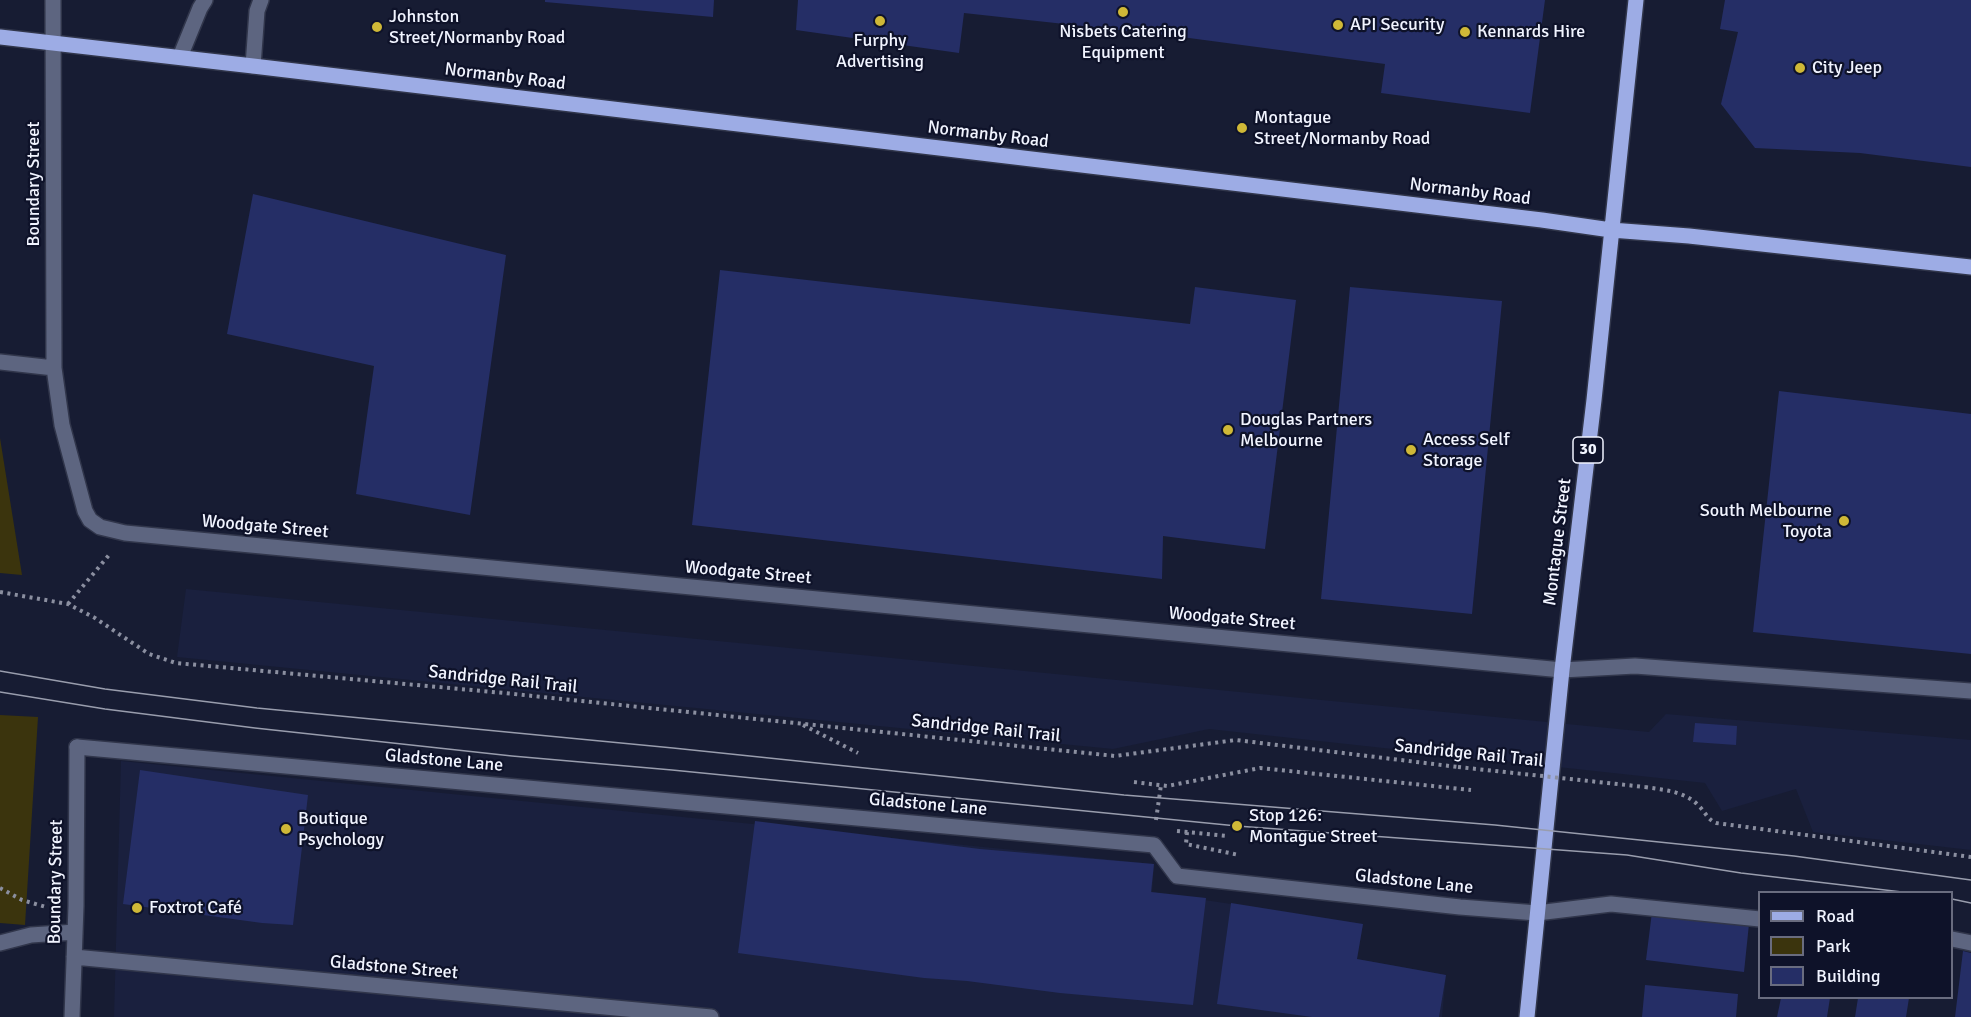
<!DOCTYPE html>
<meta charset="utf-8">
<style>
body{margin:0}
#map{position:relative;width:1971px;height:1017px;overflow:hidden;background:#171c33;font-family:Signika,sans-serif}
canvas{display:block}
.legend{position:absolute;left:1758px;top:891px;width:195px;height:108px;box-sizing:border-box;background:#0e1229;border:2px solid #696c7f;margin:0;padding:8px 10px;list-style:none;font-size:18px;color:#f1f4ff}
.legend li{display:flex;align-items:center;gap:12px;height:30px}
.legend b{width:30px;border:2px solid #696c7f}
</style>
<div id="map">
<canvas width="1971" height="1017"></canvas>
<ul class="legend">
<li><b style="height:8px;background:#9dace5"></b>Road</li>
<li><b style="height:16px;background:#3b340d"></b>Park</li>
<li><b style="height:16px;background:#252e66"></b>Building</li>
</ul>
</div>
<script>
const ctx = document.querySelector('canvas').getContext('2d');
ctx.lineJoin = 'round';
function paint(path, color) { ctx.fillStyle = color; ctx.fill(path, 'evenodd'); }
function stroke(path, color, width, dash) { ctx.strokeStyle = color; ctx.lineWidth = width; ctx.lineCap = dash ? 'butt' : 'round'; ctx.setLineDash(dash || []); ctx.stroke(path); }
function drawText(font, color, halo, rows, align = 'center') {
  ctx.font = font + ' Signika,sans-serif'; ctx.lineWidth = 4.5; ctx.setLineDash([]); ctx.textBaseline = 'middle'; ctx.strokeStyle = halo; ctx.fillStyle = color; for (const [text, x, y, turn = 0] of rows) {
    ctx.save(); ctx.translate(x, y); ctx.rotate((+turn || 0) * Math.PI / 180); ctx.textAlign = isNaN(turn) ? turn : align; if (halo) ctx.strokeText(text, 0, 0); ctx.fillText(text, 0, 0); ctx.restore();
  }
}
paint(new Path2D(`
 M186,589l1463,143 17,-18 305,26v110l-158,-18 -17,-43 -74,22 -17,-28 -496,-54 -96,20 -936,-92z
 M121,761l1033,103 -2,28 211,32 -6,35 89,16 -4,42h-1328z`), '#1a203e');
paint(new Path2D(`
 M0,438l22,137 -22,-2z
 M0,715l38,2 -13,208 -25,-2z`), '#3b340d');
paint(new Path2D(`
 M545,0h169l-1,17 -168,-15z
 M798,0h747l-15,113 -149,-20 4,-29 -211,-28 -210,-23 -5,40 -163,-23z
 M1725,0h246v167l-111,-14 -105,-5 -34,-44 17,-72 -18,-3z
 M253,194l253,61 -36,260 -114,-21 18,-128 -147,-32z
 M720,270l470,54 5,-37 101,13 -31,249 -102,-13 -1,43 -470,-54z
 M1350,287l152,14 -30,313 -151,-15z
 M1779,391l192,23v240l-218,-22z
 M1695,723l42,3 -1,19 -43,-3z
 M140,770l168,25 -15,130 -31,-2 -139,-19z
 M755,821l225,28 174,15 -3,28 55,6 -13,107 -133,-12 -93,-12 -43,-3 -186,-25z
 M1231,903l132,21 -6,35 89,16 -7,42h-127l-95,-13z
 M1652,912l97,12 -5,48 -98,-12z
 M1963,951l8,2v64h-16z
 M1645,985l93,9 -2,23h-94z
 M1781,998h49l-3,19h-50z
 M1858,998h51l-3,19h-51z`), '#252e66');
const service = new Path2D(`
 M1562,670l73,-4 336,25
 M77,747l1077,98 23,31 283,31 77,6 74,-9 149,15
 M1952,939l19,4`);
const minor = new Path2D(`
 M53,0l1,368 8,57 23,86 5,9 10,7 25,6 1437,137
 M180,57l20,-49 5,-8
 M253,66l4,-55 4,-11
 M0,362l54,6
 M0,943l31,-8 44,-3
 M74,957l637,60
 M72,1017l4,-111 1,-159`);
const primary = new Path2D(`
 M0,37l253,29 1289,154 69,10 78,6 282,31
 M1527,1017l35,-347 32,-270 42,-400`);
stroke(service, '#31364b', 18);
stroke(minor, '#31364b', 18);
stroke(primary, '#31364b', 18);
stroke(new Path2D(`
 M0,592l68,12 27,14 54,36 27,9 328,30 611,63 121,-16 222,27
 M68,604l41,-49
 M803,725l55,28
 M1134,782l33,4 93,-18 211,22
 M1645,787c19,3 40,4 54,19 6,6 9,14 17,17l255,34
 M1156,820l5,-35
 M1177,831l51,5
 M1187,832l-1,12 53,11
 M0,888l22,12 24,7`), '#8b8fa0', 4, [3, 4.5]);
stroke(service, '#5d6580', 15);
stroke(minor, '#5d6580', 15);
stroke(primary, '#9dace5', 15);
stroke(new Path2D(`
 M0,671l105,18 152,19 416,40 451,47 371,30 299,31 177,24
 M0,692l105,17 150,19 257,28 160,14 565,56 390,29 114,18 161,19
 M1952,899l19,4`), '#999dad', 1.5);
stroke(new Path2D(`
 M1458,767l187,20`), '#8b8fa0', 4, [3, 4.5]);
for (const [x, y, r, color] of [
 [1123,12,6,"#cfb837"],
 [880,21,6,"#cfb837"],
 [1338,25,6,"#cfb837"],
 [377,27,6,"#cfb837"],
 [1465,32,6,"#cfb837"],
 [1800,68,6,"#cfb837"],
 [1242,128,6,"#cfb837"],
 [1228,430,6,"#cfb837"],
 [1411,450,6,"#cfb837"],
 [1844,521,6,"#cfb837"],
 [1237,826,6,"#cfb837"],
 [286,829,6,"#cfb837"],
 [137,908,6,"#cfb837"]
]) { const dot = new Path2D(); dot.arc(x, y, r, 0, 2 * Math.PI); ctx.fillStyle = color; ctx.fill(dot); stroke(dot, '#0e1229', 2); }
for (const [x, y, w] of [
 [1588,450,30]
]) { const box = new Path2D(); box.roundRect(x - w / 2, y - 13, w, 26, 4.5); ctx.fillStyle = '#0e1229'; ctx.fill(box); stroke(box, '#f1f4ff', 1.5); }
drawText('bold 16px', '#f1f4ff', null, [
 ["30",1588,450]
]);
drawText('18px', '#f1f4ff', '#0e1229', [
 ["Johnston",389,17],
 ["Street/Normanby Road",389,38],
 ["API Security",1350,25],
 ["Nisbets Catering",1123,32,"center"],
 ["Equipment",1123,53,"center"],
 ["Kennards Hire",1477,32],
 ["Furphy",880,41,"center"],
 ["Advertising",880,62,"center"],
 ["City Jeep",1812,68],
 ["Montague",1254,118],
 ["Street/Normanby Road",1254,139],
 ["Douglas Partners",1240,420],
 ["Melbourne",1240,441],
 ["Access Self",1423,440],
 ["Storage",1423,461],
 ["South Melbourne",1832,511,"right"],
 ["Toyota",1832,532,"right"],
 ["Stop 126:",1249,816],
 ["Montague Street",1249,837],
 ["Boutique",298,819],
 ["Psychology",298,840],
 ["Foxtrot Café",149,908]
], 'left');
drawText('18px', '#f1f4ff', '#0e1229', [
 ["Normanby Road",505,77,7],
 ["Normanby Road",988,135,7],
 ["Boundary Street",34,184,-90],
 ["Normanby Road",1470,192,7],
 ["Woodgate Street",265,527,5],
 ["Montague Street",1558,542,-83],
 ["Woodgate Street",748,573,5],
 ["Woodgate Street",1232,619,5],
 ["Sandridge Rail Trail",503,680,6],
 ["Sandridge Rail Trail",986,729,6],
 ["Sandridge Rail Trail",1469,754,6],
 ["Gladstone Lane",444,761,5],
 ["Gladstone Lane",928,805,5],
 ["Boundary Street",56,882,-89],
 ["Gladstone Lane",1414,882,6],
 ["Gladstone Street",394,968,5]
]);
</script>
